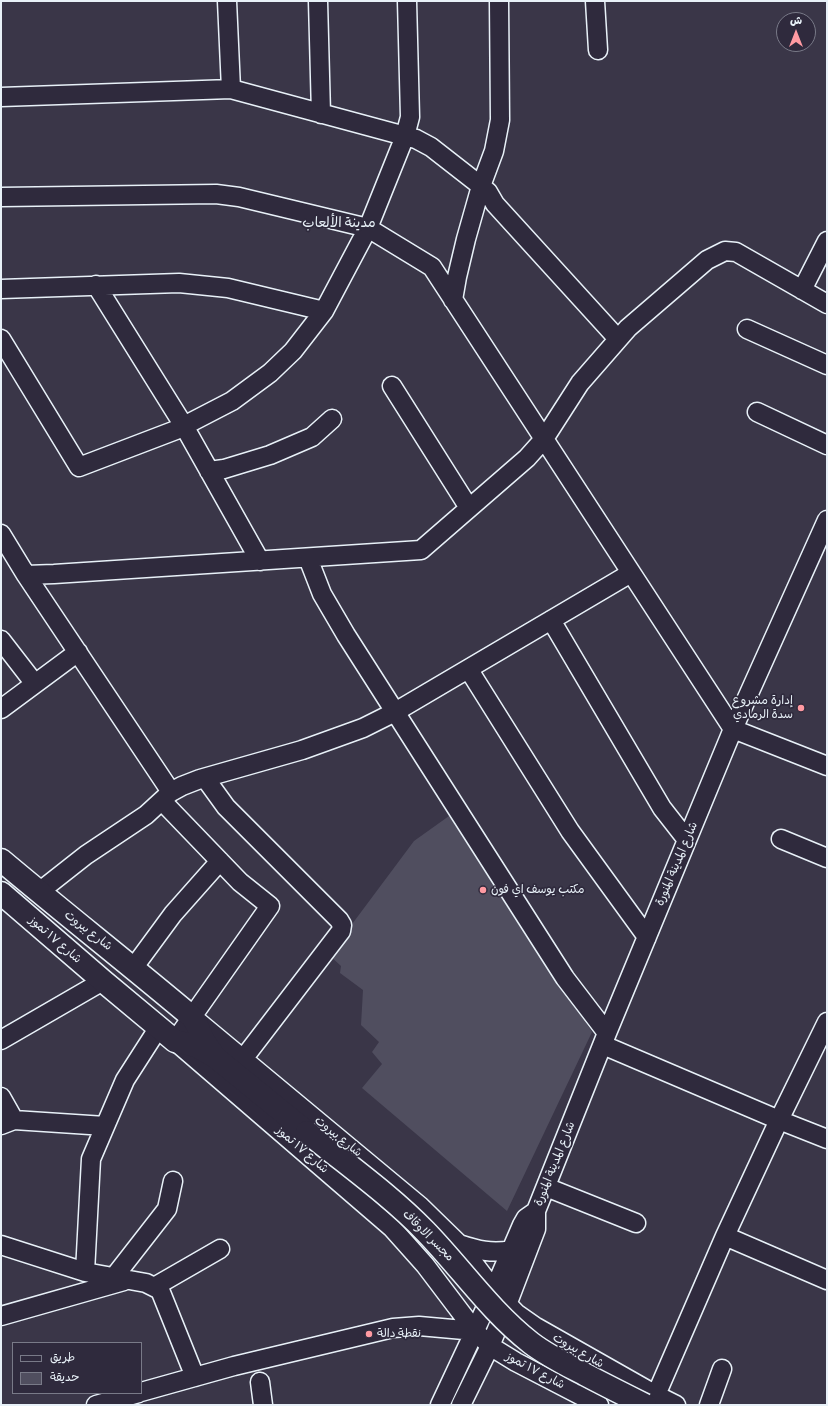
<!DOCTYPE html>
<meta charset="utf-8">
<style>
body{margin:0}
#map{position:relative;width:828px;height:1406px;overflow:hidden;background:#3a3648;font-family:Pangolin,"Playpen Sans Arabic",sans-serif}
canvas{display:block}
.frame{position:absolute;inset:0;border:2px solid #e8f1f8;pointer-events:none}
.legend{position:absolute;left:12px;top:1342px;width:130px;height:52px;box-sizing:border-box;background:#2f2a3d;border:1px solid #797a88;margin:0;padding:5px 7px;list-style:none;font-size:12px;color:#e8f1f8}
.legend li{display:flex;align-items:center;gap:8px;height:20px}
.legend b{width:20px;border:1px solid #797a88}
.north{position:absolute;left:776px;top:12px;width:40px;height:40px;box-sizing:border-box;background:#2f2a3d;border:1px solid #797a88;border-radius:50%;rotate:0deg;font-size:11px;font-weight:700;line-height:16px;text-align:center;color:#e8f1f8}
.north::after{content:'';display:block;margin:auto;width:14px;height:18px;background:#ff9aa2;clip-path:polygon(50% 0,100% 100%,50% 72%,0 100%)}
</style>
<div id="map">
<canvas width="828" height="1406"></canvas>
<div class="frame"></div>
<ul class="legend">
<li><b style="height:5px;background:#2f2a3d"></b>طريق</li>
<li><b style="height:11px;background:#504e5f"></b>حديقة</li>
</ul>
<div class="north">ش</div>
</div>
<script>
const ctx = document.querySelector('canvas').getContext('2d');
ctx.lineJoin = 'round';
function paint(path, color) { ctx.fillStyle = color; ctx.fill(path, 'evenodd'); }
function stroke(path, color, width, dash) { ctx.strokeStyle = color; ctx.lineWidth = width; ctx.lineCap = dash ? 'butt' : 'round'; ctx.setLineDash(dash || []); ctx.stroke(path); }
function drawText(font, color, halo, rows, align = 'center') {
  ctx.font = font + ' Pangolin,"Playpen Sans Arabic",sans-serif'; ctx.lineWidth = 3.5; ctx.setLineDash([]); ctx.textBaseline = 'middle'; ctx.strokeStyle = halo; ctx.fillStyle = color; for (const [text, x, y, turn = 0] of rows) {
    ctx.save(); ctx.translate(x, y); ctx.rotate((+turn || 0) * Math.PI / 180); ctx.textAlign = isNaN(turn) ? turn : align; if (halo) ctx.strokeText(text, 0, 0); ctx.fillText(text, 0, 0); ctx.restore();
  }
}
paint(new Path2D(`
 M449,816l143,216 -85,179 -145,-123 20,-24 -10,-12 7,-10 -18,-17 2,-35 -23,-17 1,-7 -12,-11 85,-114z`), '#504e5f');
const minor = new Path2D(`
 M227,1l4,88
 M318,1l3,113
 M595,1l3,49
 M1,97l230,-8 185,50 15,8 50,39 7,6 7,12 123,135
 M1,197l215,-3 23,3 129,31 64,39 301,462 94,37
 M96,285l88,141 76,135
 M1,289l178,-6 49,5 96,23
 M802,290l25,-49
 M453,300l4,-23 9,-38 15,-53 13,-35 6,-31 -1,-119
 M747,329l80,36
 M1,339l78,128 97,-37 56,-29 38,-28 23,-22 31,-40 44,-83 37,-92 5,-19 -3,-116
 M392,386l77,122
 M757,412l70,33
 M209,471l15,-2 46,-14 42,-18 20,-18
 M1,534l25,41 145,217
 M308,558l14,36 24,41 219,343 42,55
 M26,575l28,-1 367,-24 106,-92 17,-19 36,-56 48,-55 79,-68 18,-9 11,1 91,52
 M551,620l111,188 25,32
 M1,640l34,44
 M469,670l101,161 77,106
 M1,709l77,-57
 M205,778l21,29 113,113 3,5 -1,6 -98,128
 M162,801l78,81 30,24 -95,135 217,187 33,37 50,66 15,15 26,16 83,43
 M781,839l46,19
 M39,892l47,-37 60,-40 25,-23 11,-6 18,-7 102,-29 61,-22 32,-16 236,-139
 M134,967l39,-53 47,-53
 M195,1019l225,187 39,38 35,46 22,23 20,14 120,68 20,10
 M1,1040l102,-59
 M603,1045l176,75 48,19
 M1,1097l13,23
 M1,1125l13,-5 91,6
 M546,1187l90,36
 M725,1236l102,44
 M459,1244c18,6 33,10 52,6
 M1,1245l84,27 61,11 14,7 35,87
 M85,1272l6,-113 34,-79 34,-53
 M114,1277l53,-68 6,-28
 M154,1287l66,-38
 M1,1316l123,-35
 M260,1382l3,23
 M141,1392l93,-26 159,-38 26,-2 56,5
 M656,1395l69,-159 54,-116 48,-98
 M96,1405l43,-12
 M440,1405l54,-115 28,-65 4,-7 10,-7
 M461,1405l29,-59 17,-41 29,-76v-18l71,-178 126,-304 94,-209
 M709,1405l13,-36`);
const major = new Path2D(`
 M1,860c63,53 128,104 191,157l6,10 6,14 11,16
 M1,893l102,88 72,60 21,5 19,11 92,75`);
stroke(minor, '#e8f1f8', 21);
stroke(major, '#e8f1f8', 25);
stroke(minor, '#2f2a3d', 18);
stroke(major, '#2f2a3d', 22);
const majorBridge = new Path2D(`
 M307,1132c39,32 82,62 118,99 36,37 65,80 106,112 17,13 36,22 55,32 19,10 39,20 59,30`);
stroke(majorBridge, '#e8f1f8', 25, []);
stroke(majorBridge, '#2f2a3d', 22);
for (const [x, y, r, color] of [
 [801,708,4,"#ff9aa2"],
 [483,890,4,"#ff9aa2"],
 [369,1334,4,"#ff9aa2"]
]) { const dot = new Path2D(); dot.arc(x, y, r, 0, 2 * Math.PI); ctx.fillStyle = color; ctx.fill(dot); stroke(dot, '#2f2a3d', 1.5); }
drawText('12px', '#e8f1f8', '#2f2a3d', [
 ["إدارة مشروع",793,701,"right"],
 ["سدة الرمادي",793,715,"right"],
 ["مكتب يوسف اي فون",491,890],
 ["نقطة دالة",377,1334]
], 'left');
drawText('12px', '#e8f1f8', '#2f2a3d', [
 ["شارع المدينة المنورة",677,864,-67],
 ["شارع بيروت",88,931,38],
 ["شارع ١٧ تموز",55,940,41],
 ["شارع بيروت",338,1137,39],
 ["شارع ١٧ تموز",302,1150,41],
 ["شارع المدينة المنورة",555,1164,-68],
 ["مجسر الاوقاف",428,1236,45],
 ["شارع بيروت",578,1351,30],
 ["شارع ١٧ تموز",535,1371,28]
]);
drawText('14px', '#e8f1f8', '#2f2a3d', [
 ["مدينة الألعاب",339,223]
]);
</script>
